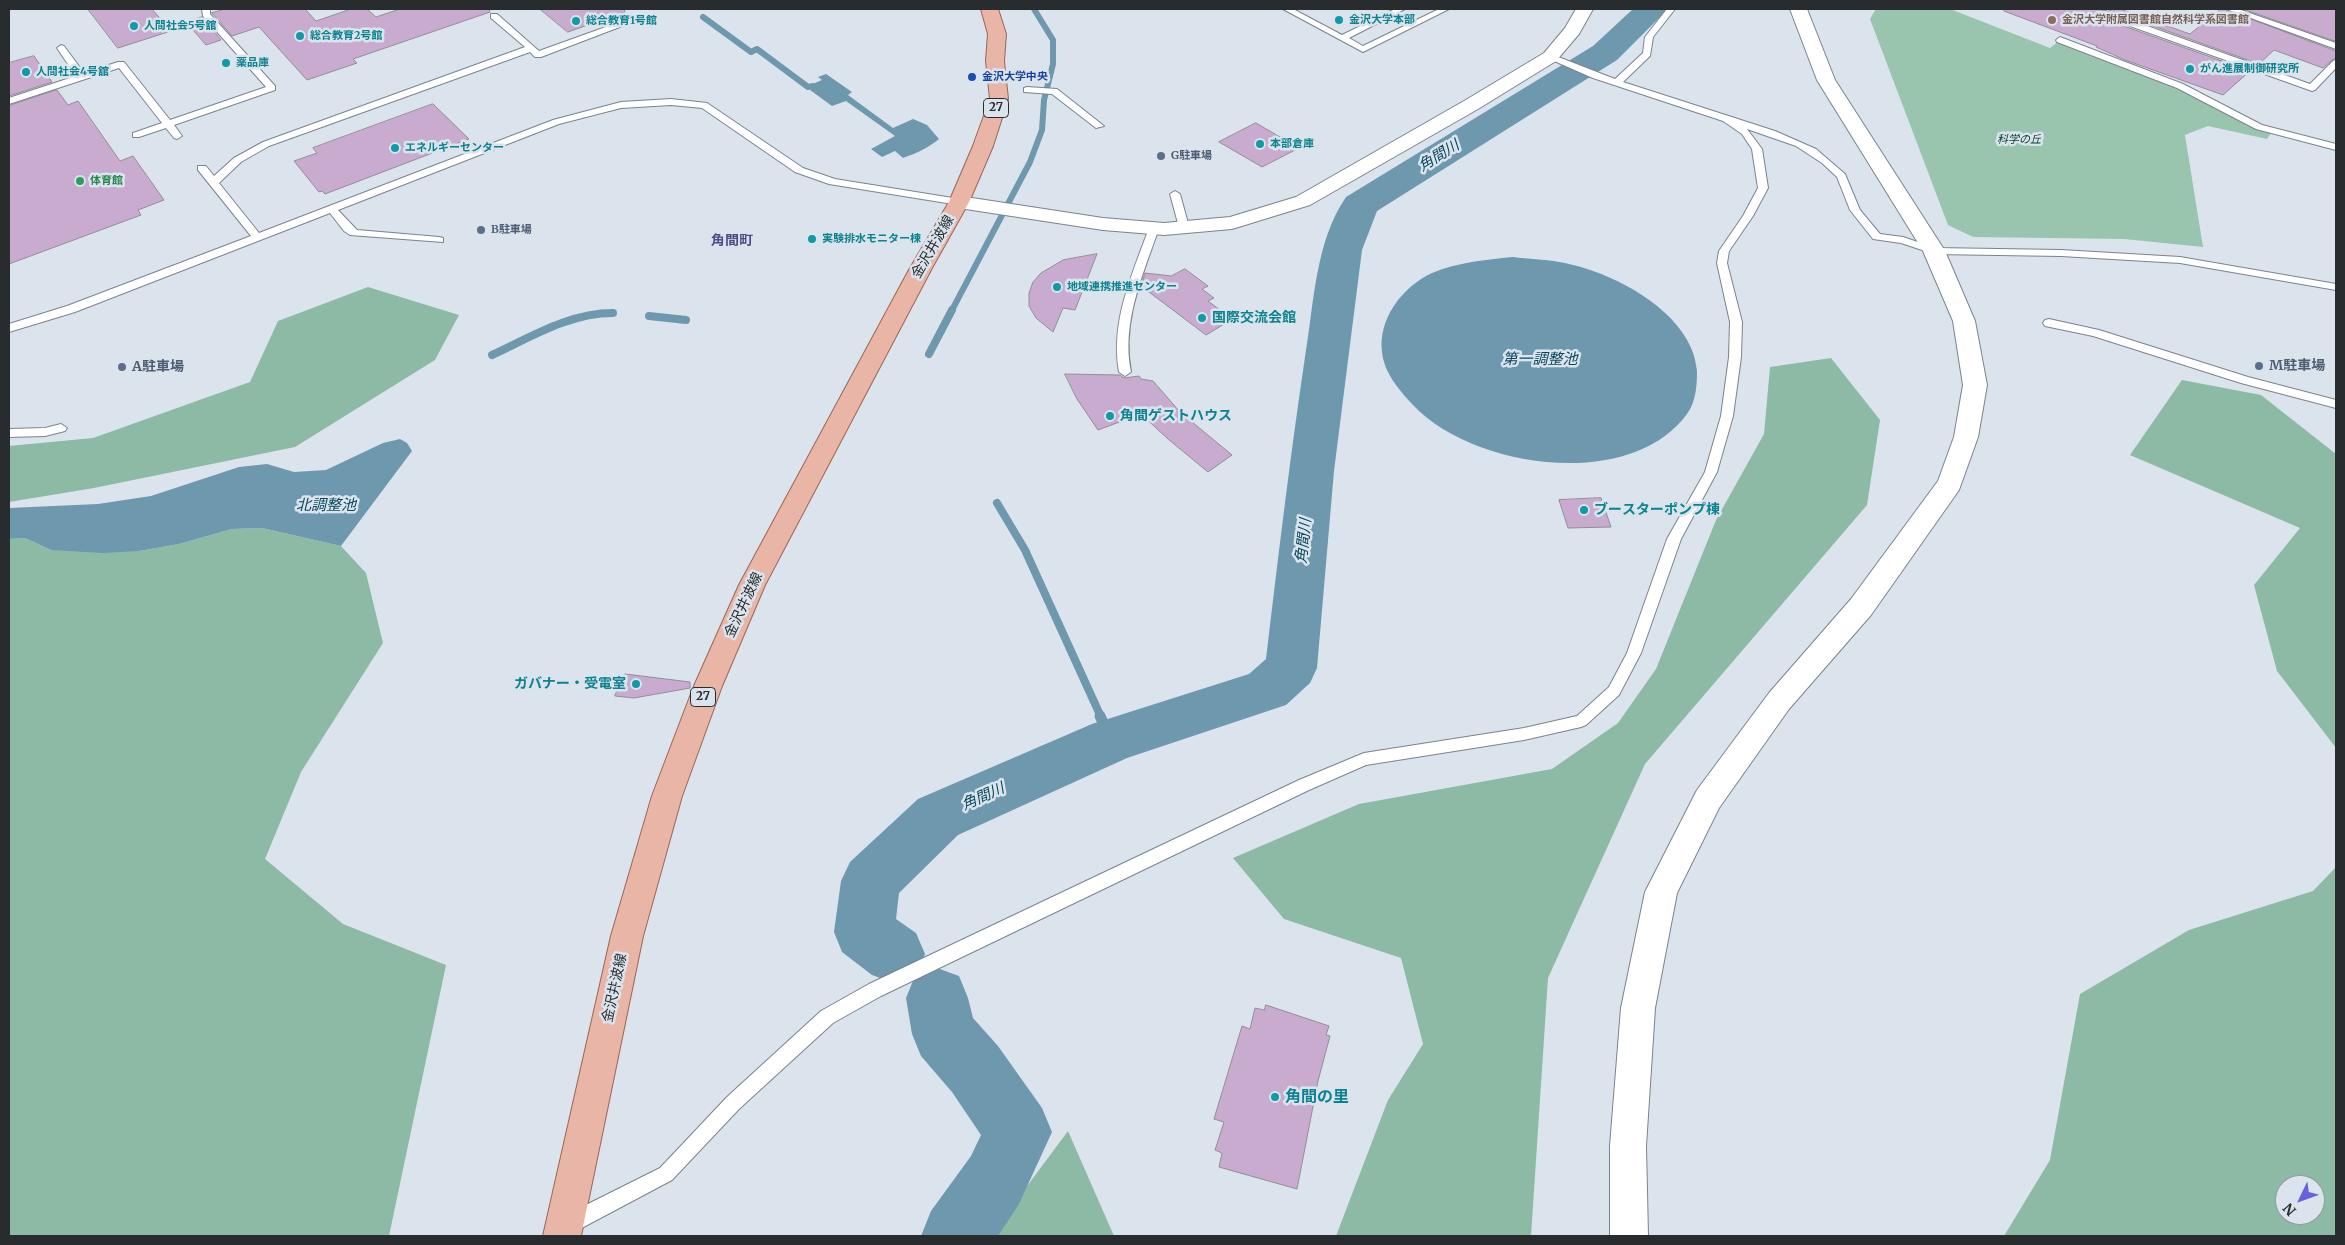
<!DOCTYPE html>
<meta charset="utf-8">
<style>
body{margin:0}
#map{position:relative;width:2345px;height:1245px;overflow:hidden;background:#dbe4ed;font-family:Merriweather,serif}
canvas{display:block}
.frame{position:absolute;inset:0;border:10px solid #282c2f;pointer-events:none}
.north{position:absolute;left:2275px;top:1175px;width:50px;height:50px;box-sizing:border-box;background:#dbe4ed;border:1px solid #939aa1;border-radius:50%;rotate:228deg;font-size:14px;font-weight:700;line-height:20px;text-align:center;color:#282c2f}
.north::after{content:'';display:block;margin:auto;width:18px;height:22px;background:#6961db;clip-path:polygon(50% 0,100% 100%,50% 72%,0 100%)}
</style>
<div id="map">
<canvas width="2345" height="1245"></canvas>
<div class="frame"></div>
<div class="north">N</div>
</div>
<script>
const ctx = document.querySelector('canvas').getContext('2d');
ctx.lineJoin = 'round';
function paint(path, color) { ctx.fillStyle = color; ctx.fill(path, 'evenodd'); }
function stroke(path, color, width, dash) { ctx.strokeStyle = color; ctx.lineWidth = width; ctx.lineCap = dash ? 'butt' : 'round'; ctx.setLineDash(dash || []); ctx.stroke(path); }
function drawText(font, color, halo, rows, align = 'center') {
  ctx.font = font + ' Merriweather,"Noto Sans JP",serif'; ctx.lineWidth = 5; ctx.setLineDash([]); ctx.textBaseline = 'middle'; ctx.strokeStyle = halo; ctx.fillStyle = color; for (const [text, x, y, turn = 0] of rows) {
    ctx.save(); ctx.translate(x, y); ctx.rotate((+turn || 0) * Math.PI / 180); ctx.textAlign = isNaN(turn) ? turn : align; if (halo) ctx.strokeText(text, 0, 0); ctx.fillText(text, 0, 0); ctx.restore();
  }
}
paint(new Path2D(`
 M1876,9h74l100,39 10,-8 120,46 93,44 -6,9 -59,-13 -23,9 18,112 -79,-8 -151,-2 -25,-12 -78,-206z`), '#99c5af');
paint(new Path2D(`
 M368,287l91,28 -24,45 -140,87 -201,41 -85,14v-56l84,-8 157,-56 28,-61z
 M1831,358l49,62 -13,85 -222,259 -97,214 -17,258h-195l52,-136 35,-56 -22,-86 -117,-39 -51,-61 126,-54 193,-35 66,-46 38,-54 60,-149 48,-86 6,-67z
 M2182,380l79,15 75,59v294l-59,-77 -23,-86 46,-57 -170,-73z
 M262,528l79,18 25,27 17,70 -82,129 -36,87 78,65 103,41 -57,271h-380v-697l16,-1 26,12 88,1 40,-7 53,-15z
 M2336,867v369h-332l46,-76 30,-166 109,-64 124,-39zM2285,1185h30v30h-30z
 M1068,1131l46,105h-124z`), '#8dbaa4');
paint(new Path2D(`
 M826,74l26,18 -4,3 45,33 20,-9 14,6 12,14c-11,9 -22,14 -36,19l-8,-7 -13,6 -11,-8 24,-13 -49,-35 -14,5 -22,-16 5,-7 7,-3 -4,-3z
 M1513,257c15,2 31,2 46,5 51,8 134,50 138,109 0,14 -1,31 -10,43 -57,78 -215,54 -274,-9 -13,-14 -29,-32 -31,-53 -4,-33 20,-65 50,-79 26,-11 53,-13 81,-16z
 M400,439l7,4 5,8 -71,95 -79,-18 -30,1 -53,15 -40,7 -36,2 -52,-3 -26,-12 -16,1v-31l89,-4 53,-8 88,-29 28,-3 27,8 32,-2 57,-27z`), '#6d98ae');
stroke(new Path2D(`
 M703,17l48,35 6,-3 51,38 5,-1
 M951,312l79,-150 12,-32 2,-30 9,-36v-24l-19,-31`), '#6d98ae', 6);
stroke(new Path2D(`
 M649,316l37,4
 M929,354l23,-44
 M492,355c39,-18 77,-42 121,-42
 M997,503l28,47 76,167`), '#6d98ae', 8);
stroke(new Path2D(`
 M1100,716l11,24`), '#6d98ae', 11);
paint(new Path2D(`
 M1633,9h35l-51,51 -240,151 -15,39 -28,221 -17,197 -7,15 -24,22 -159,53 -169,77 -59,58 -3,26 20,14 9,21 -9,21 -22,8 -22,-8 -30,-23 -8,-20 7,-51 9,-19 68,-63 174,-75 157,-50 17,-15c12,-101 24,-201 39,-302 9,-53 10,-115 41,-160l247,-151z
 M937,968l22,8 9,22 5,20 25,28 44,62 10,24 -33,72 -21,32h-77l10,-25 40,-55 10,-21 -29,-43 -31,-36 -9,-22 -6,-36 9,-22z`), '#6d98ae');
const building = new Path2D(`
 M88,9h64l19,22 -53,17z
 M226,9h79l11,12 35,-12h16l9,8 24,-8h89l1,3 -137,47 4,4 -50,17 -48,-53 -27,9 -20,-23z
 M540,9h84l1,3 -57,20z
 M2005,9h115l70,25 31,-25h3l112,42v7l-4,2 -9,8 -49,-18 -15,14 -153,-55 -6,3 1,6 149,53 -27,24 -98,-35 -29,-13 1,-1 -93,-35z
 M2243,9h93v32z
 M201,17h1l19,23 -15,5 -20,-23z
 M34,56l18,26 -43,14v-33z
 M57,90l11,15 10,-4 42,60 13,-5 31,44 -26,10 3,5 -132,49v-158z
 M433,104l36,35 -144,55 -3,-3 -3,1 -25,-31 23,-8 -4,-5z
 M1256,123l43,25 -37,19 -43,-25z
 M1097,254l-22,56 -12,-2 -10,24 -17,-14 -7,-12v-13l4,-11 8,-9 22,-13z
 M1185,269l23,17 -6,3 12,9 -6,3 12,9 -5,4 11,9 -20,12 -65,-49 4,-13 26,3z
 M1065,374l55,1 4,3 15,-2 2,3 12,2 27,31 52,43 -24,17 -40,-33 -27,-25 -43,16 -21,-31z
 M1601,498l10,29 -43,1 -9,-28z
 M625,674l65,8v6l-56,10 -19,-2z
 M1266,1005l63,21 -3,9 4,1 -12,45 -21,108 -78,-22 3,-14 -7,-3 9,-28 -10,-3 28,-93 8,3 5,-21 9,2z`);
paint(building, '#c8abce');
stroke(building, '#948c95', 1);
const lane = new Path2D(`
 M202,9h8v5l65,72v4l-101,35 8,11 -5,3 -3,-1 -8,-10 -27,9h-6v-4l29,-10 -43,-55 -110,36v-6l67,-22 -19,-28 4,-3 3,1 20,27 34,-11h6l46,58 96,-33 -63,-71z
 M1283,9h10l49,26 53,-26h10l-56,29 14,8 76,-37h10l-86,43z
 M1667,9h8l-22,28 -3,19 -27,26 152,49 41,18 29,25 15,36 20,24 23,3 32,11 126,2 119,7 156,27v6l-156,-27 -119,-7 -127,-2 -33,-11 -28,-4 -23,-29 -13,-33 -15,-14 -26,-17 -49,-17 15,20 6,39 -15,28 -24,35 -2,12 15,59 -1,35 -8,59 -16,56 -36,67 -40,114 -22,42 -33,30 -5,2 -57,13 -158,25 -57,25 -428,206 -48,27 -94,86 -67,71 -96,51 -7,2 -7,-2 -2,-7 2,-7 98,-49 67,-71 94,-86 48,-27 430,-204 65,-27 160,-25 53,-12 32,-29 18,-34 40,-114 38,-67 16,-56 8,-59 1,-35 -13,-59 2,-12 24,-35 15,-28 -6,-39 -10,-15 -19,-13 -130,-43 -48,-21 8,-2 62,24 28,-26 2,-16z
 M2226,9h12l98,34v6z
 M2105,11l205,73 23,-23 3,-1v8l-21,22 -3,1 -210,-75 -1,-2z
 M491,14h6l42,37 100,-36 7,2 -105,40h-6l-5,-5 -261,94 -28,16 -22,21 40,50 294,-113 68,-18 50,-3 36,4 96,65 32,11 124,20 5,3 -5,3 -130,-21 -34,-12 -93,-64 -31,-3 -50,3 -62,16 -221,86 19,20 82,7 4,1v4l-93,-7 -6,-4 -14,-18 -255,99 -66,20v-8l58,-18 184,-70 -53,-66v-4h8l8,10 20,-18 29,-16 262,-95 -34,-29z
 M2060,37l123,47 79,41 74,19v6l-80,-21 -79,-41 -120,-46 -1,-2z
 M1027,87l30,2 47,37 -8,2 -44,-34 -28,-2v-4z
 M1175,191l5,3 9,33 -1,2h-8l-1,-2 -9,-33z
 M1154,225l5,3c-16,47 -38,94 -28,144l-6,4 -6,-4c-9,-50 13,-97 30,-144z
 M2049,319l50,11 149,47 88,23v8l-95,-25 -148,-47 -48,-10 -2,-3 2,-3z
 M61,424l6,4 -2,3 -20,5 -36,1v-8l36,-1z`);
const secondary = new Path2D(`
 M1576,9h17l-14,25 -23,27 -78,48 -168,96 -78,24 -68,6 -61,-5 -144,-22 -7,-2 -3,-4 3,-4 7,-2 144,22 61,5 66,-6 66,-20 168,-96 80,-48 21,-25z
 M1790,9h17l28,71 110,171 30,70 12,64 -9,52 -19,53 -88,125 -82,94 -70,99 -42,85 -22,115 -9,138 2,90h-38v-90l11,-138 24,-116 52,-102 72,-97 82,-94 87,-118 16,-44 9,-52 -10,-64 -30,-70 -106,-171z`);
const primary = new Path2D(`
 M981,9h17l8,25 -2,27 4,38 -15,47 -24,56 -37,66 -167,317 -43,101 -40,110 -39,140 -62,300h-38l68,-300 41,-140 42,-110 45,-101 171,-317 39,-66 24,-56 17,-47 -4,-38 2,-27z`);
stroke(lane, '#7b838c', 2);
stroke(secondary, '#7b838c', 2);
stroke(primary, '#9b6555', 2);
paint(lane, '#fff');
paint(secondary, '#fff');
paint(primary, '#e8b5a6');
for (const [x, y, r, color] of [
 [1339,20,5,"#0f9aa8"],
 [2052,20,5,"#8d6e63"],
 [576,21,5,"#0f9aa8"],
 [134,26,5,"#0f9aa8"],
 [300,36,5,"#0f9aa8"],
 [226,63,5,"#0f9aa8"],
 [2190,69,5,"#0f9aa8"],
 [26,72,5,"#0f9aa8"],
 [972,77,5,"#1a4fb4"],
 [1260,144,5,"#0f9aa8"],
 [395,148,5,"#0f9aa8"],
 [1161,156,5,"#5c6f8a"],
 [80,181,5,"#2e9e5b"],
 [481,230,5,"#5c6f8a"],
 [812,239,5,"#0f9aa8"],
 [1057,287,5,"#0f9aa8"],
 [1202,318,5,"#0f9aa8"],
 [2259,366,5,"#5c6f8a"],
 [122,367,5,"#5c6f8a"],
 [1110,416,5,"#0f9aa8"],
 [1584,510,5,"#0f9aa8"],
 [636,684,5,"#0f9aa8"],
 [1275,1097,5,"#0f9aa8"]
]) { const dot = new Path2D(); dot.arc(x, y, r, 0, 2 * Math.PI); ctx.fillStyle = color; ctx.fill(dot); stroke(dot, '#dbe4ed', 2); }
drawText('bold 11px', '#0d838f', '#dbe4ed', [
 ["金沢大学本部",1349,20],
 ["総合教育1号館",586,21],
 ["人間社会5号舘",144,26],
 ["総合教育2号館",310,36],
 ["薬品庫",236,63],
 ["がん進展制御研究所",2200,69],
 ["人間社会4号舘",36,72],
 ["本部倉庫",1270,144],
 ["エネルギーセンター",405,148],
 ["実験排水モニター棟",822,239],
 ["地域連携推進センター",1067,287]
], 'left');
drawText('bold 11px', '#785e54', '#dbe4ed', [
 ["金沢大学附属図書館自然科学系図書館",2062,20]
], 'left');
drawText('bold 11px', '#164399', '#dbe4ed', [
 ["金沢大学中央",982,77]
], 'left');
drawText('italic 11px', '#04422d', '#dbe4ed', [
 ["科学の丘",2019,140]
]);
drawText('bold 11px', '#4e5e75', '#dbe4ed', [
 ["G駐車場",1171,156],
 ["B駐車場",491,230]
], 'left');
drawText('bold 11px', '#27864d', '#dbe4ed', [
 ["体育館",90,181]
], 'left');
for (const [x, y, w] of [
 [996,108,25],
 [703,697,25]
]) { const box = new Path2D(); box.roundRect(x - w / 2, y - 9.5, w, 19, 4); ctx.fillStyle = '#dbe4ed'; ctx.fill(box); stroke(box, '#282c2f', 1); }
drawText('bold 12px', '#282c2f', null, [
 ["27",996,108],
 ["27",703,697]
]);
drawText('bold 14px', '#4e4d8b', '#dbe4ed', [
 ["角間町",732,241]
]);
drawText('14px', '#282c2f', '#dbe4ed', [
 ["金沢井波線",933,247,-60],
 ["金沢井波線",744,605,-65],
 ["金沢井波線",615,988,-78]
]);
drawText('bold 14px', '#0d838f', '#dbe4ed', [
 ["国際交流会館",1212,318],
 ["角間ゲストハウス",1120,416],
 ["ブースターポンプ棟",1594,510],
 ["ガバナー・受電室",626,684,"right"]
], 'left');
drawText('bold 14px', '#4e5e75', '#dbe4ed', [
 ["M駐車場",2269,366],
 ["A駐車場",132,367]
], 'left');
drawText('italic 15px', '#0a475e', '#dbe4ed', [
 ["角間川",1439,156,-32],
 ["第一調整池",1540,360],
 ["北調整池",326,506],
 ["角間川",1304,541,-84],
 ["角間川",983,797,-24]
]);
drawText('bold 16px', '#0d838f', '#dbe4ed', [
 ["角間の里",1285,1097]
], 'left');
</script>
